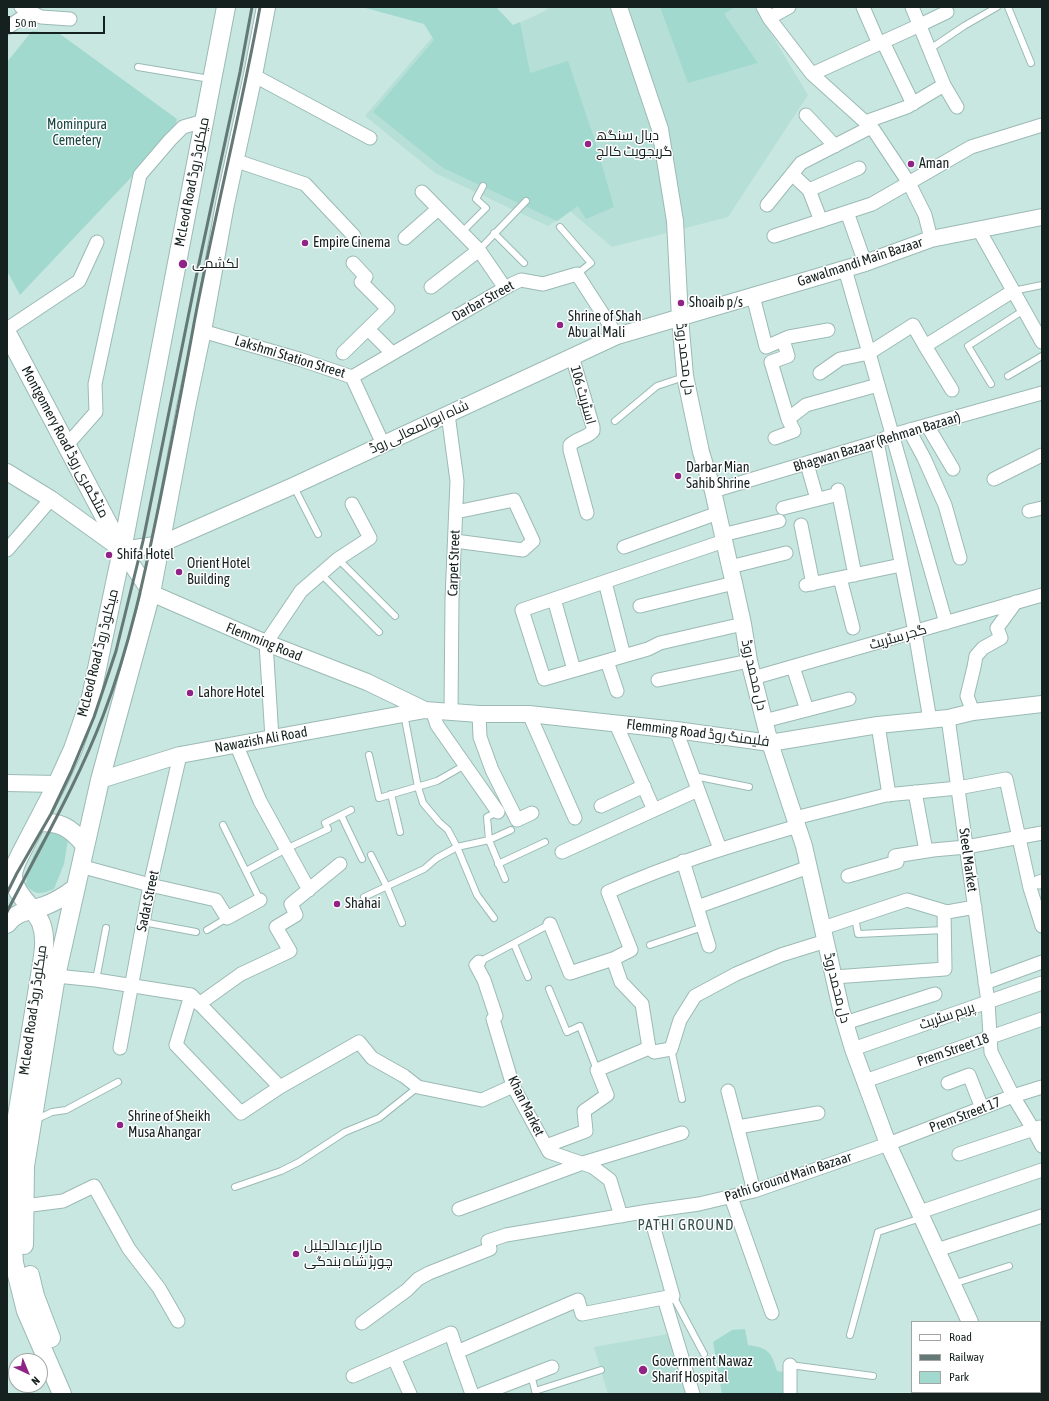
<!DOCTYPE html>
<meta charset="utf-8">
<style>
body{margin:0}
#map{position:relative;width:1049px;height:1401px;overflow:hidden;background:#c8e7e1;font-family:"Asap Condensed",sans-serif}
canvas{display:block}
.frame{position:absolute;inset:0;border:8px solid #15211f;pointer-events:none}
.legend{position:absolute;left:911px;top:1321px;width:130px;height:72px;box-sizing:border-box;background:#fff;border:1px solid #a1a6a5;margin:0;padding:5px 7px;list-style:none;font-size:12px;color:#15211f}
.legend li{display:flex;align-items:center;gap:8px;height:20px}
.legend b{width:20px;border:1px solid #a1a6a5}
.north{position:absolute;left:8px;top:1353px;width:40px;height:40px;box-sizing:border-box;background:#fff;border:1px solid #a1a6a5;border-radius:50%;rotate:136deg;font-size:11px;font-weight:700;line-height:16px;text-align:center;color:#15211f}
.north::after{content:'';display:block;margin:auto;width:14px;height:18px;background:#902386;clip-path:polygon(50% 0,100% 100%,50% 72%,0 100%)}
.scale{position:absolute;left:8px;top:16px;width:97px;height:18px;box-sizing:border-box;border:2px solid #15211f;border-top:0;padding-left:5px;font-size:12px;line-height:14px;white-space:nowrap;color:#15211f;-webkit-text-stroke:3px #fff;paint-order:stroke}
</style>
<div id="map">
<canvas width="1049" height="1401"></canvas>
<div class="frame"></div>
<ul class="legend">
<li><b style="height:5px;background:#fff"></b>Road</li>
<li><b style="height:5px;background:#647875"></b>Railway</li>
<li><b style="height:11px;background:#a2d9cf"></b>Park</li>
</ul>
<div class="north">N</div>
<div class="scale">50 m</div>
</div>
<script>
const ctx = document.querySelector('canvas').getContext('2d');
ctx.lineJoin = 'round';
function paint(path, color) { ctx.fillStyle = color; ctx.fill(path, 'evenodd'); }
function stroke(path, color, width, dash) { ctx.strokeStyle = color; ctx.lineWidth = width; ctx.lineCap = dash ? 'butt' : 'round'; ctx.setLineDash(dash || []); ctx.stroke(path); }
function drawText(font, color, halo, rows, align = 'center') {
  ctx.font = font + ' "Asap Condensed",Cairo,sans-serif'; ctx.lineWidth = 3; ctx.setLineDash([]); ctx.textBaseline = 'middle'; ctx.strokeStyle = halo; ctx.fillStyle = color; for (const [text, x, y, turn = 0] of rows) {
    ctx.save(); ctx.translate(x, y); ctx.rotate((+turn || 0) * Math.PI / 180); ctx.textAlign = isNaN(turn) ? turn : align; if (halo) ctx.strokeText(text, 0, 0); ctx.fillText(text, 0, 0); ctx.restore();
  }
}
paint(new Path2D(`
 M458,7l46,23 41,-19 4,-4h206l53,88 -80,122 -116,30 -42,-36 -22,15 -113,-53 -70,-57z
 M674,1333l19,61h-85l-14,-47z`), '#b6dfd7');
paint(new Path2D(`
 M362,7h134l17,18 7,-3 10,51 38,-12 27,80 19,66 -28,12 -8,-13 -21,15 -114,-53 -70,-56 61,-72 -10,-16z
 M660,7h75l-11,7 34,49 -70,20z
 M32,31l28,3 117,85 -3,13 -154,163 -13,-24v-209z
 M52,829l17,5 -5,30 -10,25c-13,5 -18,7 -28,-4 2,-22 10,-40 26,-56z
 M745,1329l3,16c20,3 23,6 29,26l13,2v21h-68l-9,-52 19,-12z`), '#a2d9cf');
const service = new Path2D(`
 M1008,7l23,56
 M930,49l34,-23 33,-19
 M138,67l72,12
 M560,227l31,36 -14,11
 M462,232l24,-24 -10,-9 7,-13
 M494,233l30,30
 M479,250l47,-49
 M1013,291l29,-6
 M1008,376l34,-20
 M991,384l-23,-38 56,-36
 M615,421l42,-35 27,-9
 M294,487l24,47
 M338,559l57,57
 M321,574l58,58
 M404,714l14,73 5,16 16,19 9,8 9,17 20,48 17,23
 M369,755l10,43 58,-17 28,-16
 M694,776l55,11
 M391,794l9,38
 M498,812l-11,5 2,23 16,39
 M341,815l21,44
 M223,825l37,75
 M371,855l16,32 15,36
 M498,864l47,-22
 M246,871l40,-22 42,-20 -3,-6 26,-13
 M364,897l60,-28 13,-11 20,-11 32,-7 22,-10
 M855,917l3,17 86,-4
 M143,922l53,10
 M207,930l20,-12
 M514,944l14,33
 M650,945l53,-18
 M479,962l71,-38
 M96,980l10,-52
 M549,989l18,43 13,-6 17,44
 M671,1049l11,50
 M35,1120l17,-8 14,-2 52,-28
 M235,1187l46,-16 18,-9 46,-30 34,-14 39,-31
 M953,1284l56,-18
 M673,1296l31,58
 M850,1335l28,-103 43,-14
 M790,1365l83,11
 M531,1375l5,19
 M535,1391l66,-21
 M951,1392l1,2`);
const minor = new Path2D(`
 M21,7l20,10 29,2
 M763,7l6,11 43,56 61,55 36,54 16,32 6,24
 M863,7l16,37
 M912,7l32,78 13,22
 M769,18l20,-11
 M7,28l23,-16
 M883,42l30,62
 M812,74l108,-49 27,-13
 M253,75l117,63
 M806,115l29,31
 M865,122l42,-15 37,-22
 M234,160l71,24 49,52
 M792,174l17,16 12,31
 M809,190l50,-22
 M422,192l57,58 26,38
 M767,205l34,-42 70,-36
 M847,212l18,51
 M979,230l63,112
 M774,236l98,-32 99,-57 71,-22
 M405,238l33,-29
 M845,269l101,354
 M431,287l48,-37
 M753,296l13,51 23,-10 39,-7
 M7,329l72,-48 18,-39
 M368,329l24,24
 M202,331l97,28 53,18 31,67
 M783,340l5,16 -17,6 17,57
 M925,346l27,44
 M343,353l45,-44 -27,-27 5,-5 -13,-14
 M572,356l21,71v4c-6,7 -16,7 -23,14v5l17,63
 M820,373l20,-14 29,-6 44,-28 12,21 88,-55
 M352,377l160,-93 9,-4 22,4 34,-10 40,62
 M448,414l9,67 -5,118 -1,113
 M927,425l26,44
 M909,430l15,28 21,47 15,53
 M775,438l19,-7 -6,-12 18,-14 72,-20
 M877,442l38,190 15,88
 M66,446l30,-34 -1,-28 45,-209 30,-35 13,-13 21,-6
 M807,464l10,35
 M994,479l48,-24
 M838,490l17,85
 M713,491l164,-49 15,-7 150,-42
 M783,508l56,-14
 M1029,511l13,-3
 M801,525l12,59
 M722,535l57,-14
 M455,541l68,9 10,-9 -19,-41 -58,12
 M724,541l-202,69 22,69 104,-30 12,-6 83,-19
 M624,547l94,-34
 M7,550l44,-51
 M730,567l56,-14
 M840,578l13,50
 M605,582l19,74
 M806,585l95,-20
 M554,599l20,71
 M640,606l94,-23
 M607,661l10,30
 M793,667l14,43
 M753,678l289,-83
 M658,680l91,-19
 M434,711v5l3,9 61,87
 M973,712l-6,-16 7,-29 2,-11 7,-8 18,-10 -4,-10 19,-26
 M479,714l1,23 12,33 25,50 15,-7
 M529,714l46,104
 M948,718l40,284 3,50 22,44 20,33 9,17
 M764,721l85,-22
 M616,724l38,86
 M878,725l11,70
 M676,730l44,119
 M272,738l-6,-95 35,-52 37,-32 32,-21 -18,-34
 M236,744l24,57 49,89
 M915,792l11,59
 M601,806l43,-20
 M795,818l91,-23 72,-7 48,-9 24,109 12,38
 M798,826c-65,19 -128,38 -190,66l23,58 -18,9 8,23 21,22 7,44 5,4 17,-3 9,-29 15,-24 41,-22 45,-19 45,-14
 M562,852l136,-62
 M683,861l26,85
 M80,866l70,19 66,15 11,18 33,-18
 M848,876l49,-14 -2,-6 38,-6 33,-3 76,-14
 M1039,882l3,-1
 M697,907l112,-40
 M550,924l20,49 43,-14
 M823,928l84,-28 40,12 28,-5
 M479,962l-3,3 8,15 12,36 -3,3 20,67 36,66 44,15 17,13 11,36
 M56,976l40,4 95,15 89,92
 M834,977l111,-8 -1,-58
 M985,983l57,-21
 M191,995l-15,50 65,68 39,-26 79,-45 13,16 32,18 14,11 64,13 31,-14
 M199,1004l42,-30 49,-23 -14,-24 20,-12 -5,-11 49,-40
 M845,1023l90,-29
 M120,1048l30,-163 30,-130
 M853,1049l189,-66
 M865,1081l177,-62
 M948,1083l21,-8 13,33
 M728,1091l26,100
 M738,1127l80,-14
 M546,1146l40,-15 -2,-20 23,-16 -10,-25 52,-22
 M959,1154l81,-27
 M731,1197l41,116
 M24,1206l39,-5 31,-15 35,63 30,39 19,33
 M459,1209l124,-46 99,-30
 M920,1212l122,-42
 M937,1250l105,-34
 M664,1298l29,96
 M362,1323l45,-33 11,-11 11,-6 61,-24 -2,-8 18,-6 143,-24 50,-7 55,-13 134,-47 125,-48 29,-9
 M457,1352l15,42
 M394,1358l16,36
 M790,1365v29
 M353,1376l98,-43 6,19 121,-52 4,14 91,-18 -24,-85
 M482,1394l70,-27`);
const tertiary = new Path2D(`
 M619,7l41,122 15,92 5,97 5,58 16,76 12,39 17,76 4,16 9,41 6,37 21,82 34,103 37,163 12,40 35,95 82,178
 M7,472l44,27 71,51 39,-6 132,-58 324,-150 248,-73 66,-24 111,-22
 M122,550l29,43 108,47 108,42 58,28
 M100,780l80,-25 245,-45 54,4h50l147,16 94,13 108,-18 70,-7 25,-6 69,-8
 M7,783l50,1
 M997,1392l1,2`);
const secondary = new Path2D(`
 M7,333l115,217
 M38,822c22,0 32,5 46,22
 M7,924c9,-13 23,-13 37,-18 11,-4 21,-10 30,-17
 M24,1245l1,-79 31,-190 44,-196 51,-187 35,-186 16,-76 23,-127 28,-129 13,-68
 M30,1275l5,21 16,42
 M62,1394l-36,-83 -12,-48 -3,-45 1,-71 30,-184c2,-13 4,-27 -1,-40 -7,-16 -27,-29 -28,-47 0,-7 4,-15 7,-21l37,-71 16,-35 18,-52 31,-147 104,-543`);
stroke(service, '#9cbab5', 8);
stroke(minor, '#9cbab5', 15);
stroke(tertiary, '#9cbab5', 18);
stroke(secondary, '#9cbab5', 20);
stroke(service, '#fff', 6);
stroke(minor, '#fff', 13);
stroke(tertiary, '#fff', 16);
stroke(secondary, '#fff', 18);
stroke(new Path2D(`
 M7,893l10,-20 34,-59 20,-42 23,-55 22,-66 27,-110 55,-273 42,-196 12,-65
 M7,912c33,-65 70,-128 96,-196 27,-70 42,-143 57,-216 12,-60 24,-121 35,-182 20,-104 46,-207 65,-311`), '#647875', 3);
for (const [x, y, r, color] of [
 [588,144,4,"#902386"],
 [911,164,4,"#902386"],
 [305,243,4,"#902386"],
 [183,264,5,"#902386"],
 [681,303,4,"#902386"],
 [560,325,4,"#902386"],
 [678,476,4,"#902386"],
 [109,555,4,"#902386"],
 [179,572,4,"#902386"],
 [190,693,4,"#902386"],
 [337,904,4,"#902386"],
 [120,1125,4,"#902386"],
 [296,1254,4,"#902386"],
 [643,1370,5,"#902386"]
]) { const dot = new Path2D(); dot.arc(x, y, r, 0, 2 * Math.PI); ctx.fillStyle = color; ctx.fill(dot); stroke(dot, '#fff', 1.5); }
drawText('14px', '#194640', '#fff', [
 ["Mominpura",77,125],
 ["Cemetery",77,141]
]);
drawText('14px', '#15211f', '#fff', [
 ["دیال سنگھ",596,136],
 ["گریجویٹ کالج",596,152],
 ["Aman",919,164],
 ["Empire Cinema",313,243],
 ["لکشمی",192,264],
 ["Shoaib p/s",689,303],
 ["Shrine of Shah",568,317],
 ["Abu al Mali",568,333],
 ["Darbar Mian",686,468],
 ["Sahib Shrine",686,484],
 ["Shifa Hotel",117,555],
 ["Orient Hotel",187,564],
 ["Building",187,580],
 ["Lahore Hotel",198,693],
 ["Shahai",345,904],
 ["Shrine of Sheikh",128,1117],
 ["Musa Ahangar",128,1133],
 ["مازارعبدالجلیل",304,1246],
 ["چوہڑ شاہ بندگی",304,1262],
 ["Government Nawaz",652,1362],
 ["Sharif Hospital",652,1378]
], 'left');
drawText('14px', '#15211f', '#fff', [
 ["McLeod Road میکلوڈ روڈ",192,182,-79],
 ["Gawalmandi Main Bazaar",860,262,-18],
 ["Darbar Street",483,301,-29],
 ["Lakshmi Station Street",290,357,17],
 ["دل محمد روڈ",685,359,83],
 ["اسٹریٹ 106",583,395,74],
 ["شاہ ابوالمعالی روڈ",419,427,-25],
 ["Montgomery Road منٹگمری روڈ",65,442,62],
 ["Bhagwan Bazaar (Rehman Bazaar)",877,442,-17],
 ["Carpet Street",454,563,-88],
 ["گجر سٹریٹ",898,637,-16],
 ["Flemming Road",264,642,22],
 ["McLeod Road میکلوڈ روڈ",98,653,-76],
 ["دل محمد روڈ",754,675,77],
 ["Flemming Road فلیمنگ روڈ",698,733,7],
 ["Nawazish Ali Road",261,740,-10],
 ["Steel Market",968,860,82],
 ["Sadat Street",148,901,-78],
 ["دل محمد روڈ",837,988,76],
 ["McLeod Road میکلوڈ روڈ",33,1010,-82],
 ["پریم سٹریٹ",947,1016,-19],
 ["Prem Street 18",953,1050,-19],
 ["Khan Market",526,1106,64],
 ["Prem Street 17",965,1115,-21],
 ["Pathi Ground Main Bazaar",788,1177,-18]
]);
ctx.letterSpacing = '1px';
drawText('15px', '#35504b', '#fff', [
 ["PATHI GROUND",686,1225]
]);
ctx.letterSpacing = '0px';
</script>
